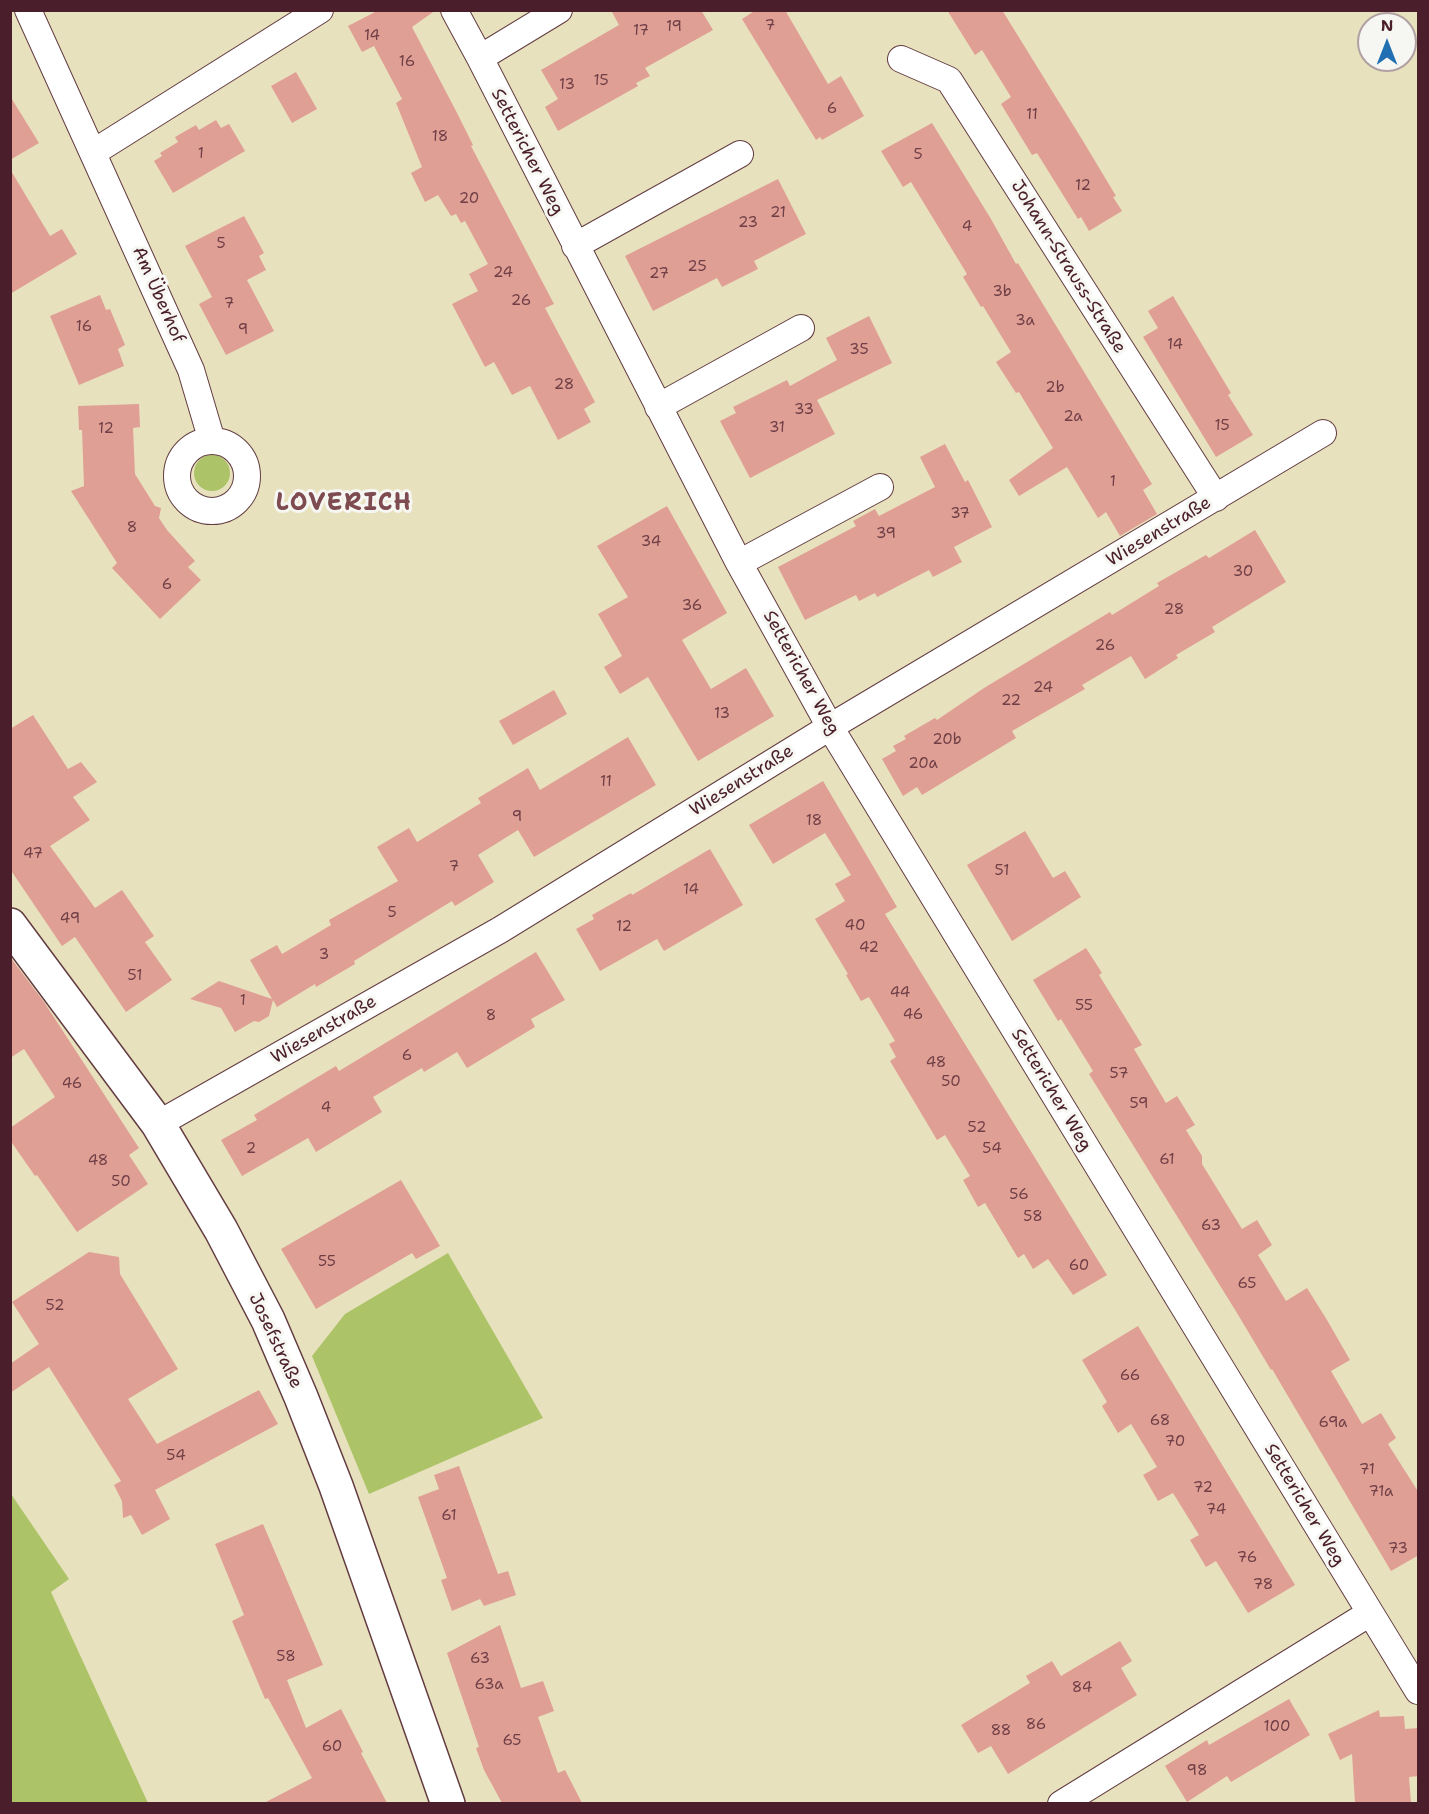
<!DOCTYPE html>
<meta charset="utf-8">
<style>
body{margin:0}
#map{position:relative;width:1429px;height:1814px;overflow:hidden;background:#e8e1bd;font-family:"Shantell Sans",sans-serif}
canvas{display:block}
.frame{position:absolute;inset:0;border:12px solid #4a1f2b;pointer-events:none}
.north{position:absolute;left:1357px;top:12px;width:60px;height:60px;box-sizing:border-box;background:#f6f6f2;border:2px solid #b1a0a2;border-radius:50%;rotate:0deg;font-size:16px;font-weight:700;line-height:24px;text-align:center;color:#4a1f2b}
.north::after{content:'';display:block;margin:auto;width:21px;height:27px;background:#1f6fb2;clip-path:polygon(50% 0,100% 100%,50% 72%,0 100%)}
</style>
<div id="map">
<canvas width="1429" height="1814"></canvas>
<div class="frame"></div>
<div class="north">N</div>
</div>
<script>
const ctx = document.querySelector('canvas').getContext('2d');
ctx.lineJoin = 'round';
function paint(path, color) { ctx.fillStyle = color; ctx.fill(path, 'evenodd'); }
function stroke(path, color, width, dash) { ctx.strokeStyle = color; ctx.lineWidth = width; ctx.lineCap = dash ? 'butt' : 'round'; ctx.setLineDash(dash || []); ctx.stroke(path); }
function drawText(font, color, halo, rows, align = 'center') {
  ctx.font = font + ' "Shantell Sans",sans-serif'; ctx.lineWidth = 6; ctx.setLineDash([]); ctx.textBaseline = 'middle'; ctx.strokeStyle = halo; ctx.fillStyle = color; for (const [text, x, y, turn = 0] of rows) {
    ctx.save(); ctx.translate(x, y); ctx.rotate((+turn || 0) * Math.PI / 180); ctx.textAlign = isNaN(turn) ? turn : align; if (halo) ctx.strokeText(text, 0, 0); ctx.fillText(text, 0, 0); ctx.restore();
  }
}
paint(new Path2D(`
 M194 473a18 18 0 1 1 36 0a18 18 0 1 1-36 0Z
 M448,1253l95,165 -174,76 -57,-138 33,-42z
 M11,1494l58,85 -18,13 97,211h-137z`), '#acc367');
paint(new Path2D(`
 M379,10h57l-24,17 44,84 17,34 -2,1 83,158 -9,4 50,94 -11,7 7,13 -33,18 -28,-54 -18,9 -18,-33 -9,5 -33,-63 26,-13 -9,-17 19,-10 -23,-43 -4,2 -5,-9 -5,2 -13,-21 -13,7 -14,-29 11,-6 -26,-64 6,-4 -28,-53 -12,6 -14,-26z
 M611,10h90l12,20 -68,38 5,8 -14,7 2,3 -80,45 -13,-24 13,-8 -17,-29 78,-45z
 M756,10h29l43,74 13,-8 23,40 -42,24 -2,-3 -4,3 -74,-121z
 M947,10h55l81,131 33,55 -3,1 9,14 -33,20 -8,-14 -3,2 -41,-66 -5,2 -31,-51 10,-7 -29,-47 -7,5z
 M296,72l21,37 -25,14 -21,-37z
 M10,96l29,47 -29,17z
 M216,120l5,8 8,-4 16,27 -72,42 -19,-32 8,-5 -2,-3 18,-11 -3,-5 21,-12 3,5z
 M932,123l59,96 25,45 2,-1 134,221 -9,6 14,24 -37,22 -14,-24 -8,6 -31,-51 -48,29 -10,-16 44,-32 -34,-56 -3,1 -20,-31 15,-10 -28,-46 -2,1 -18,-30 4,-3 -56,-92 -8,5 -22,-36z
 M10,169l40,67 12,-7 15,25 -67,40z
 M778,179l28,55 -52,27 4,8 -36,18 -5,-9 -64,33 -28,-55z
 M244,216l20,37 -5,3 7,14 -19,10 27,51 -48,24 -27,-51 13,-7 -27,-51z
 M100,295l6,15 4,-1 15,36 -7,4 6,17 -45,19 -29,-69z
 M1173,296l58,97 -3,2 25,40 -37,22 -73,-120 15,-9 -10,-17z
 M869,316l23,47 -75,37 18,34 -85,44 -30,-57 16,-8 -3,-6 54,-27 3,6 47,-26 -11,-22z
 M139,404l1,23 -7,1 2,46 20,32 6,2 -2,10 8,12 28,31 -7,6 13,13 -41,39 -48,-51 5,-5 -46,-72 13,-5 -2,-56h-3l-1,-24z
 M945,444l20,38 3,-2 24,47 -38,20 8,15 -29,15 -4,-7 -52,27 -2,-4 -16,8 -3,-6 -51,25 -27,-53 78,-41 -3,-5 22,-12 4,7 56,-29 -15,-30z
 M667,506l60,107 -45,27 29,49 35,-21 28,48 -76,45 -50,-84 -28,17 -16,-27 18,-11 -24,-42 30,-17 -31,-51z
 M1255,530l31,52 -74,45 3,5 -39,23 2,3 -33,21 -14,-23 -49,29 3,4 -73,42 4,7 -94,57 -5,-8 -14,9 -21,-37 14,-8 -3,-5 13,-7 -2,-3 31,-18 2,2 47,-32 126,-76 2,3 47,-29 -2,-3 49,-28 3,3z
 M554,690l13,24 -54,31 -14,-24z
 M33,715l35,54 13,-7 16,20 -24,15 17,23 -40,26 45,62 27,-18 32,46 -9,6 27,38 -46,32 -51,-75 -13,9 -52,-77v-140z
 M628,737l28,48 -122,72 -16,-27 -40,25 16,27 -39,24 -3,-5 -98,60 1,3 -39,23 -1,-3 -38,23 -4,-7 -4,16 -10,6 -5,-1 -19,11 -14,-24 -31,-9 29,-18 53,18 -22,-39 27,-15 5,9 49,-29 -2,-5 69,-39 -21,-34 32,-19 8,14 64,-39 -3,-5 50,-30 12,22z
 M823,781l74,126 -12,7 222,361 -34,20 -25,-36 -15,10 -9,-15 -6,4 -33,-55 -7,4 -15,-27 7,-4 -25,-41 -8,5 -47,-79 6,-4 -7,-13 6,-3 -26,-44 -8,4 -15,-26 2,-1 -33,-55 30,-18 -10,-17 16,-9 -26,-42 -52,31 -24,-39z
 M1025,831l28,47 12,-7 16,26 -69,44 -45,-76z
 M710,849l33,56 -79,46 -7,-12 -57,32 -24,-42 18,-10 -2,-4 39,-22 1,2z
 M1086,948l16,25 -3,2 43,70 -8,4 32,54 11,-7 18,29 -9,5 16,26v8l40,65 15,-9 15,25 -14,10 28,46 21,-13 20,32 23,40 -19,11 31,53 19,-11 15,25 -8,6 31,49v62l-28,16 -119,-202 -1,1 -34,-57 -148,-239 4,-3 -32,-52 -3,2 -25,-41z
 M536,952l29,48 -34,19 4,8 -68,41 -10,-16 -33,20 -2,-4 -49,29 9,15 -66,40 -8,-14 -66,38 -21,-36 36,-20 -3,-5 82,-49 3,5z
 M10,957l34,45 95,146 -10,7 19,29 -71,48 -40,-57 -2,1 -25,-36v-12l45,-31 -31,-48 -14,9z
 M401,1180l39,66 -24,13 -4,-6 -96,56 -35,-60z
 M89,1252l30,5 1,17 58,95 -50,30 29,45 102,-54 19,34 -123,66 15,29 -28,16 -11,-20 -8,3 -1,-17 -8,-16 7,-4 -72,-114 -39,26v-29l29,-20 -27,-42z
 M1138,1326l157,259 -47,28 -32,-52 -10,6 -16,-27 9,-5 -26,-42 -15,8 -15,-26 14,-8 -26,-43 -13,9 -16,-27 5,-4 -25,-42z
 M459,1466l39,108 10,-3 8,24 -32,11 -4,-7 -28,12 -11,-31 6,-2 -29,-81 21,-8 -5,-14z
 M263,1524l60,141 -36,15 19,48 35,-19 22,43 -2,1 26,50h-123l48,-25 -44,-80 -3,1 -33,-78 12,-6 -29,-71z
 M500,1625l21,63 22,-7 11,30 -16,6 20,56 7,-3 17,33h-80l-18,-33 -8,-22 3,-1 -32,-94z
 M1120,1641l12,20 -11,7 16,27 -129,79 -17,-28 -13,7 -17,-28 69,-42 -4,-7 26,-15 9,15z
 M1289,1699l21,36 -79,47 -4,-6 -40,26 -22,-36 42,-26 2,5z
 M1379,1710l1,7 24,-1 1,13 14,-1v48l-10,1 2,26h-56l-3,-49 -12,6 -12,-26z`), '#e09f95');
const minor = new Path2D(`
 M28,10l163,360 21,71
 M454,10l26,48 259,505 91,164 588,964
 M480,58l79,-48
 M901,59l48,21 267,418
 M94,152l226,-142
 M575,246l165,-92
 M658,407l143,-79
 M177 476a35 35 0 1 1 70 0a35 35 0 1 1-70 0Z
 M739,563l141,-76
 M158,1124l342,-194 330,-203 493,-294
 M1061,1804l309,-191`);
const tertiary = new Path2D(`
 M10,925l148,199 63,106 47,90 33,77 35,89 112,318`);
stroke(minor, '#623c41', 28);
stroke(tertiary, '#623c41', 36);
stroke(minor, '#fff', 26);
stroke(tertiary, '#fff', 33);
drawText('15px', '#703f46', null, [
 ["7",770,26],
 ["19",674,27],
 ["17",641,31],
 ["14",372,36],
 ["16",407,62],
 ["15",601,81],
 ["13",567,85],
 ["6",832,109],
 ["11",1032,115],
 ["18",440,137],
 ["1",201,154],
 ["5",918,155],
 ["12",1083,186],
 ["20",469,199],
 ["21",778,213],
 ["23",748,223],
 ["4",967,227],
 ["5",221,244],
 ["25",697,267],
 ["24",503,273],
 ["27",659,274],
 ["3b",1002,292],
 ["26",521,301],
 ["7",229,304],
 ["3a",1025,321],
 ["16",84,327],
 ["9",243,330],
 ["14",1175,345],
 ["35",859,350],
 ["28",564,385],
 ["2b",1055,388],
 ["33",804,410],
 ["2a",1073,417],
 ["15",1222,426],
 ["31",777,428],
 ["12",106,429],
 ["1",1113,482],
 ["37",960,514],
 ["8",132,528],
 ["39",886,534],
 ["34",651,542],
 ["30",1243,572],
 ["6",167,585],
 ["36",692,606],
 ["28",1174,610],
 ["26",1105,646],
 ["24",1043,688],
 ["22",1011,701],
 ["13",722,714],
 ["20b",947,740],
 ["20a",923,764],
 ["11",606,782],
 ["9",517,817],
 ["18",814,821],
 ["47",33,854],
 ["7",454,867],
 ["51",1002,871],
 ["14",691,890],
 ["5",392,913],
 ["49",70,919],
 ["40",855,926],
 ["12",624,927],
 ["42",869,948],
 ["3",324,955],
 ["51",135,976],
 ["44",900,993],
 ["1",243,1001],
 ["55",1084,1006],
 ["46",913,1015],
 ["8",491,1016],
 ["6",407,1056],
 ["48",936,1063],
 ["57",1119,1074],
 ["50",951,1082],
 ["46",72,1084],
 ["59",1139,1104],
 ["4",326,1108],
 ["52",977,1128],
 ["2",251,1149],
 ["54",992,1149],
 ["61",1167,1160],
 ["48",98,1161],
 ["50",121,1182],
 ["56",1019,1195],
 ["58",1033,1217],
 ["63",1211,1226],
 ["55",327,1262],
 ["60",1079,1266],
 ["65",1247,1284],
 ["52",55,1306],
 ["66",1130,1376],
 ["68",1160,1421],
 ["69a",1333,1423],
 ["70",1175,1442],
 ["54",176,1456],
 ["71",1367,1470],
 ["72",1203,1488],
 ["71a",1381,1492],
 ["74",1216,1510],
 ["61",449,1516],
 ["73",1398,1549],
 ["76",1247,1558],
 ["78",1263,1585],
 ["58",286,1657],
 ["63",480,1659],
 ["63a",489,1685],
 ["84",1082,1688],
 ["86",1036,1725],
 ["100",1277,1727],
 ["88",1001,1731],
 ["65",512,1741],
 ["60",332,1747],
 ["98",1197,1771]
]);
drawText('18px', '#4a1f2b', '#f6f6f2', [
 ["Settericher Weg",527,152,63],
 ["Johann-Strauss-Straße",1068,267,58],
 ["Am Überhof",158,295,66],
 ["Wiesenstraße",1159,532,-31],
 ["Settericher Weg",801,673,61],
 ["Wiesenstraße",742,781,-32],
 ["Wiesenstraße",324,1030,-30],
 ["Settericher Weg",1051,1090,59],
 ["Josefstraße",275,1341,65],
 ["Settericher Weg",1304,1505,59]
]);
ctx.letterSpacing = '1.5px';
drawText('bold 24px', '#7e4c50', '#f6f6f2', [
 ["LOVERICH",344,504]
]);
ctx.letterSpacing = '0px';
</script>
